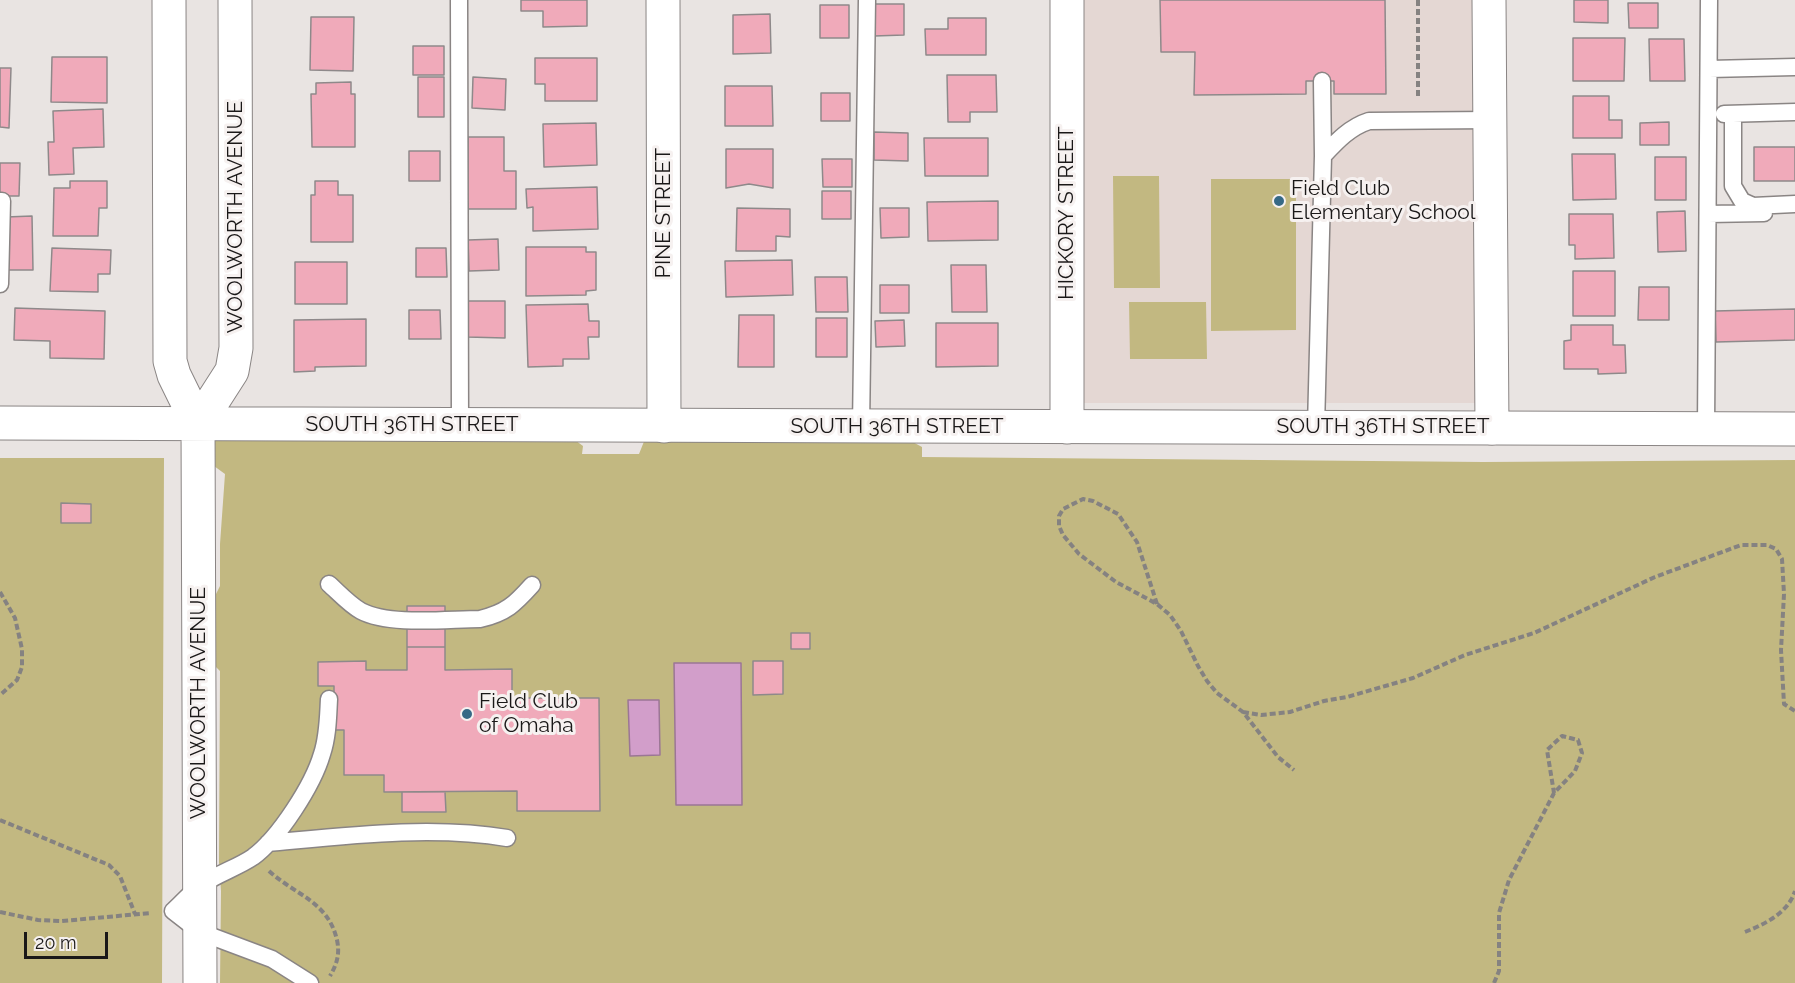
<!DOCTYPE html>
<style>
body{margin:0}
#map{position:relative;width:1795px;height:983px;overflow:hidden;background:#e9e4e2;font-family:Raleway,sans-serif}
canvas{display:block}
.scale{position:absolute;left:24px;top:932px;width:84px;height:27px;box-sizing:border-box;border:3px solid #1a1818;border-top:0;padding-left:8px;font-size:18px;line-height:21px;white-space:nowrap;color:#1a1818;-webkit-text-stroke:4px #f6f1f0;paint-order:stroke}
</style>
<div id="map">
<canvas width="1795" height="983"></canvas>
<div class="scale">20 m</div>
</div>
<script>
const ctx = document.querySelector('canvas').getContext('2d');
ctx.lineJoin = 'round';
function paint(path, color) { ctx.fillStyle = color; ctx.fill(path, 'evenodd'); }
function stroke(path, color, width, dash) { ctx.strokeStyle = color; ctx.lineWidth = width; ctx.lineCap = dash ? 'butt' : 'round'; ctx.setLineDash(dash || []); ctx.stroke(path); }
function drawText(font, color, halo, rows, align = 'center') {
  ctx.font = font + ' Raleway,sans-serif'; ctx.lineWidth = 6; ctx.setLineDash([]); ctx.textBaseline = 'middle'; ctx.strokeStyle = halo; ctx.fillStyle = color; for (const [text, x, y, turn = 0] of rows) {
    ctx.save(); ctx.translate(x, y); ctx.rotate((+turn || 0) * Math.PI / 180); ctx.textAlign = isNaN(turn) ? turn : align; if (halo) ctx.strokeText(text, 0, 0); ctx.fillText(text, 0, 0); ctx.restore();
  }
}
paint(new Path2D(`
 M1082,0h393v403h-392z`), '#e4d7d3');
paint(new Path2D(`
 M1113,176h46l1,112h-46z
 M1211,179h85v151l-85,1z
 M1206,302l1,57h-77l-1,-57z
 M221,430l343,2 19,14 -1,8h57l8,-20 262,6 13,7v10l562,5 311,-2v523h-1575l1,-92 -2,-29 1,-191 -10,-10 2,-59 8,-16v-42l5,-70 -11,-8 -4,-21z
 M0,458h164l-2,525h-162z`), '#c2b881');
const water = new Path2D(`
 M674,663h67l1,142h-66z
 M628,700h31l1,55 -30,1z`);
paint(water, '#d29eca');
stroke(water, '#9b7695', 1.5);
const building = new Path2D(`
 M521,0h66v26l-44,1v-16h-22z
 M1160,0h225l1,94h-52v-13h-28v13l-112,1 1,-43h-34z
 M1574,0h34v23l-34,-1z
 M1628,3h30v25h-29z
 M874,4h30v31l-30,1z
 M820,5h29v33h-29z
 M770,14l1,39 -38,1v-39z
 M311,17h43l-1,54 -43,-1z
 M948,18h38v37h-60l-1,-26h23z
 M1573,38h52l-1,43h-51z
 M1649,39h35l1,42h-35z
 M413,46h31v29h-31z
 M52,57h55v46l-56,-1z
 M535,58h62v43h-52v-17h-10z
 M0,68h11l-2,60 -9,-1z
 M947,75h49l1,37h-27v10h-22z
 M418,77h26v40h-26z
 M473,77l33,2 -1,31 -33,-2z
 M351,82v12h4v53h-43l-1,-53h5v-11z
 M725,86h47l1,40h-48z
 M821,93h29v28h-29z
 M1573,96h36v24h13v18h-49z
 M103,109l1,38 -31,1 1,26 -25,1 -1,-33h6l-1,-31z
 M1669,122v23h-29v-22z
 M596,123l1,42 -53,2 -1,-43z
 M874,132l34,1v28l-34,-1z
 M468,137h36v34h12v38h-49z
 M924,138h64v38h-63z
 M1754,147h41v34h-41z
 M726,149h47v39l-24,-4 -23,4z
 M409,151h31v30h-31z
 M1572,154h43l1,45 -43,1z
 M1655,157h31v43h-31z
 M822,159h30v28h-29z
 M0,163h20l-1,33h-19z
 M70,181h37v27h-8l-1,28h-45l1,-48h16z
 M315,181h23v14h15v47h-42v-47h4z
 M597,187l1,42 -65,2v-24l-6,1 -1,-19z
 M822,191h29v28h-29z
 M998,201v39l-70,1 -1,-39z
 M737,208l53,1v28l-14,-1v15h-40z
 M880,208h29v29l-28,1z
 M1685,211l1,40 -28,1 -1,-40z
 M1569,214h44l1,44 -39,1v-14h-6z
 M32,216l1,54h-26l-1,-53z
 M498,239l1,31 -30,1 -1,-31z
 M526,247h60v5h10v38l-10,1v4l-60,1z
 M52,248l59,2 -1,24h-12v18l-48,-1z
 M416,248h30l1,29h-31z
 M792,260l1,35 -67,2 -1,-36z
 M295,262h52v42h-52z
 M951,265h35l1,47h-35z
 M1573,271h42v45h-42z
 M815,277h32l1,35h-32z
 M880,285h29v28h-29z
 M1639,287h30v33h-31z
 M467,301h38v37l-38,-1z
 M588,304l1,17h10v16h-11l1,22h-26v7l-35,1 -2,-62z
 M15,308l90,3 -1,48 -54,-1v-17l-36,-1z
 M1795,309v31l-79,2 -1,-31z
 M409,310h31l1,29h-32z
 M739,315h35v52h-36z
 M816,318h31v39h-31z
 M366,319v47l-51,1v4l-21,1v-52z
 M904,320l1,26 -29,1 -1,-26z
 M936,323h62v43l-62,1z
 M1571,325h42v20h12l1,28 -28,1v-5h-34v-28l7,-1z
 M61,503l30,1v19h-30z
 M407,606h38v41h-38z
 M791,633h19v16h-19z
 M407,647h38v23l67,-1v29h87l1,113h-83v-20l-133,1v-17h-40v-45h-10v-44h-16v-24l48,-1v9h41z
 M753,661h30v33l-30,1z
 M402,792h43l1,20h-44z`);
paint(building, '#f0aaba');
stroke(building, '#8e898a', 1.5);
const lane = new Path2D(`
 M459,0l1,424
 M1709,69l86,-2
 M1724,114l71,-2
 M1733,114v72l9,15 11,5 42,-2
 M1323,156c14,-15 27,-29 46,-35l122,-1
 M0,201h2l-2,83
 M1708,214l56,-1
 M861,427l6,-427
 M1316,427l7,-271 -1,-75
 M1706,428l3,-428
 M329,584c10,9 21,21 32,27 28,15 87,8 119,8 26,-6 35,-15 52,-34
 M268,843c76,-7 163,-18 239,-5
 M310,983l-38,-24 -72,-27 -27,-21c9,-8 17,-18 27,-25 16,-12 37,-18 53,-29 26,-19 60,-72 69,-103 6,-18 6,-37 7,-55`);
const street = new Path2D(`
 M663,0l1,426
 M1067,0v427
 M1489,0l3,428`);
const secondary = new Path2D(`
 M169,0l1,361 4,14 24,49 2,559
 M0,423l1795,6
 M198,424l34,-53 4,-23 -1,-348`);
stroke(lane, '#8a8584', 19);
stroke(street, '#8a8584', 35);
stroke(secondary, '#8a8584', 35);
stroke(new Path2D(`
 M1418,0v99
 M0,592l15,26 7,31v18l-5,13 -17,15
 M1157,604l-20,-62 -19,-28 -25,-13 -10,-2 -20,10 -4,7v10l4,9 16,19 37,28 41,22 13,11 11,16 17,35 9,15 10,12 26,19 35,45 16,13
 M1243,712l18,3 29,-3 34,-11 23,-4 66,-19 52,-23 69,-22 121,-56 86,-32h26l9,4 6,10 2,35 -3,56 3,54 11,7
 M0,820l109,45 11,11 15,38
 M269,871c26,24 59,30 68,69 3,14 0,24 -7,36
 M0,912l38,8 24,1 89,-8
 M1745,932c20,-8 43,-19 50,-41
 M1494,983l5,-12v-58l10,-33 45,-87 21,-22 7,-18 -4,-13 -16,-4 -15,14 7,43`), '#858281', 4, [6, 3]);
stroke(lane, '#fff', 16);
stroke(street, '#fff', 33);
stroke(secondary, '#fff', 33);
for (const [x, y, r, color] of [
 [1279,201,6,"#366986"],
 [467,714,6,"#366986"]
]) { const dot = new Path2D(); dot.arc(x, y, r, 0, 2 * Math.PI); ctx.fillStyle = color; ctx.fill(dot); stroke(dot, '#f6f1f0', 2); }
drawText('21px', '#1a1818', '#f6f1f0', [
 ["Field Club",1291,189],
 ["Elementary School",1291,213],
 ["Field Club",479,702],
 ["of Omaha",479,726]
], 'left');
drawText('21px', '#1a1818', '#f6f1f0', [
 ["PINE STREET",664,213,-90],
 ["HICKORY STREET",1067,213,-90],
 ["WOOLWORTH AVENUE",236,217,-90],
 ["SOUTH 36TH STREET",412,425],
 ["SOUTH 36TH STREET",897,427],
 ["SOUTH 36TH STREET",1383,427],
 ["WOOLWORTH AVENUE",199,703,-90]
]);
</script>
